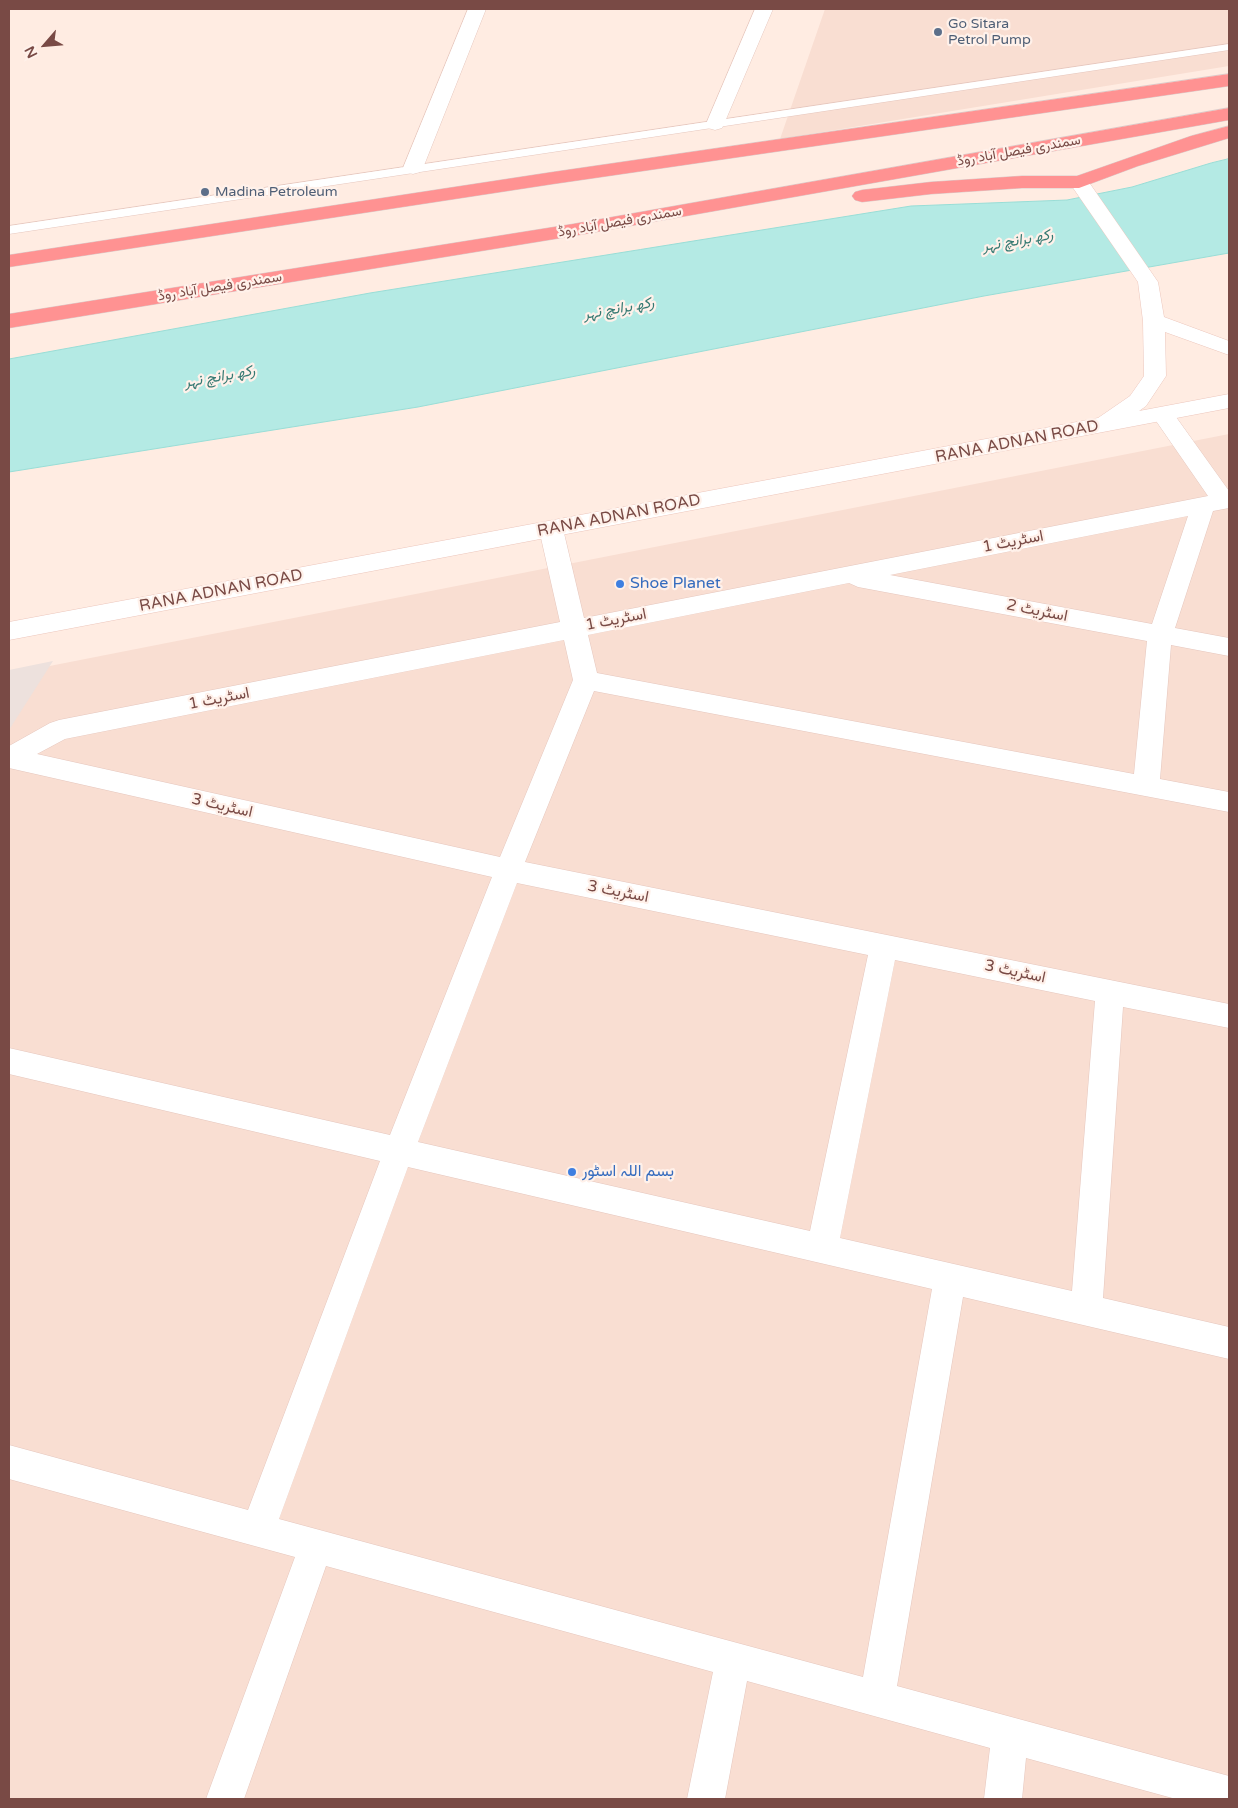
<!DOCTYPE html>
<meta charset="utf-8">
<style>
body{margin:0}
#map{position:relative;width:1238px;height:1808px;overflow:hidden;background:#ffece2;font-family:"Varela Round",sans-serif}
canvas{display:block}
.frame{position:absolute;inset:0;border:10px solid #794a45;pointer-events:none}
.north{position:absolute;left:20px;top:20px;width:50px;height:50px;-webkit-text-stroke:4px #fff1ea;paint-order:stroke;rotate:243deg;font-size:14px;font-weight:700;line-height:20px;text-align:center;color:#794a45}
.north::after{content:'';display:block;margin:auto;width:18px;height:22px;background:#794a45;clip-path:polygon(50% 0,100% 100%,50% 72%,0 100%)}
</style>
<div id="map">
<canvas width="1238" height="1808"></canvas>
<div class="frame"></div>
<div class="north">N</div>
</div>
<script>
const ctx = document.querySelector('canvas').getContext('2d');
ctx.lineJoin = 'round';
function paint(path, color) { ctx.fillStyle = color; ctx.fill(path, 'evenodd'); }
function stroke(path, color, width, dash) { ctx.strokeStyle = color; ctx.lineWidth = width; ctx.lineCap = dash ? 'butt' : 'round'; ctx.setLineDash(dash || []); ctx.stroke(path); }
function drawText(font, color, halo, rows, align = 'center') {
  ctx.font = font + ' "Varela Round",Vazirmatn,sans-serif'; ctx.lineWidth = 4.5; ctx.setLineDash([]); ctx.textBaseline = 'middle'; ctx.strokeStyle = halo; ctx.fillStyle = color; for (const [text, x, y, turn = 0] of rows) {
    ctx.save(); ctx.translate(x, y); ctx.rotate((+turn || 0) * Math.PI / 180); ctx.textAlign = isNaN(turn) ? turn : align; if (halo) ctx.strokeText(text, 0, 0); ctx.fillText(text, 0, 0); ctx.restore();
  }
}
paint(new Path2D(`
 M825,9h404v57l-449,73z
 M1229,434v1365h-1220v-1125z`), '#f9ded2');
paint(new Path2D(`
 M53,661l-44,69v-60z`), '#ede1dd');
const water = new Path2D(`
 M1229,159v94l-245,43 -566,111 -409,65v-113l361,-66 541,-87 156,-6 65,-13 79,-24z`);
paint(water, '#b4eae4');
stroke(water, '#99ddd6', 1);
const lane = new Path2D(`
 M1229,44v6l-1220,184v-8z`);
const street = new Path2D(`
 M468,9h18l-63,159 -3,4 -7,2 -7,-2 -3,-4z
 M755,9h18l-49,115 -2,4 -7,2 -7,-2 -2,-4z
 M1163,408l8,2 58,81v17l-16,3 -38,117 54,10v18l-58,-11 -11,134 69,13v20l-635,-121 -69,171 704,142v24l-106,-21 -20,291 126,29v32l-266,-62 -66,389 332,90v23h-53l-150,-41 -4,41h-38l6,-51 -243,-67 -22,118h-38l26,-127 -387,-106 -82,233h-38l89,-242 -286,-78v-34l239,65 132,-349 -371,-87v-26l381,87 102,-258 -483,-109v-22l41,-23 9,-3 501,-98 -21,-93 4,-6 8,-2 8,2 4,6 21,89 624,-122 -56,-81 3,-5zM1188,516l-36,108 -262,-49zM849,583l9,4 289,54 -13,133 -537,-101 -9,-38zM564,640l9,40 -73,177 -463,-103 28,-15zM517,883l351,72 -58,276 -392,-89zM895,960l200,41 -23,290 -232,-53zM408,1167l524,122 -69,388 -584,-158z`);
const secondary = new Path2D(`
 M1079,176l7,2 72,104 6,35 65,24v14l-64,-23 1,44 -20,30 -7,5 90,-17v14l-1220,232v-18l1089,-204 32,-22 14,-20 -1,-55 -5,-39 -69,-100 3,-4z`);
const highway = new Path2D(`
 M1229,74v12l-676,98 -544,83v-12l544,-83z
 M1229,108v12l-656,116 -564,92v-14l564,-90z
 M1229,126v12l-91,28 -59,22h-57l-91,6 -69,8 -7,-2 -3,-4 3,-4 7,-2 69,-8 91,-6h55l114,-40z`);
stroke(lane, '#e6c7be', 1);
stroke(street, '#e6c7be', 1);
stroke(secondary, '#ecc6bc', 1);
stroke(highway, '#d9cccb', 1);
paint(lane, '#fff');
paint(street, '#fff');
paint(secondary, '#fff');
paint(highway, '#ff9292');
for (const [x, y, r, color] of [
 [938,32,5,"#5c6f8a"],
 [205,192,5,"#5c6f8a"],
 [620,584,5,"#3f7fe0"],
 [572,1172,5,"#3f7fe0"]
]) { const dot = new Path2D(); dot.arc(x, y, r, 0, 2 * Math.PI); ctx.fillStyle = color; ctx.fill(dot); stroke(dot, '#fff1ea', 2); }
drawText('14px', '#4e5e75', '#fff1ea', [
 ["Go Sitara",948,24],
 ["Petrol Pump",948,40],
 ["Madina Petroleum",215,192]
], 'left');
drawText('14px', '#794a45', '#fff1ea', [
 ["سمندری فیصل آباد روڈ",1019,151,-10],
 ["سمندری فیصل آباد روڈ",620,222,-10],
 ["سمندری فیصل آباد روڈ",220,287,-9]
]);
drawText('italic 15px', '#357972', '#fff1ea', [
 ["رکھ برانچ نہر",1018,241,-10],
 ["رکھ برانچ نہر",619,309,-10],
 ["رکھ برانچ نہر",220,377,-10]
]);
drawText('16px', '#794a45', '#fff1ea', [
 ["RANA ADNAN ROAD",1017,442,-11],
 ["RANA ADNAN ROAD",619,516,-11],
 ["اسٹریٹ 1",1013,542,-11],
 ["RANA ADNAN ROAD",221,591,-11],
 ["اسٹریٹ 2",1037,611,11],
 ["اسٹریٹ 1",616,620,-11],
 ["اسٹریٹ 1",219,699,-11],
 ["اسٹریٹ 3",222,806,13],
 ["اسٹریٹ 3",618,892,11],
 ["اسٹریٹ 3",1015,972,12]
]);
drawText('16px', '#366cbe', '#fff1ea', [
 ["Shoe Planet",630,584],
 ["بسم اللہ اسٹور",582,1172]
], 'left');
</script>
